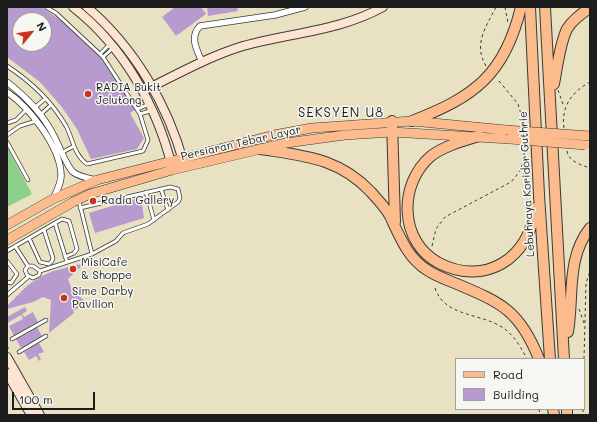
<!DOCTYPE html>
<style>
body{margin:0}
#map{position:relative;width:597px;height:422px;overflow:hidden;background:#e8e2c2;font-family:Mali,sans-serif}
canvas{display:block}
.frame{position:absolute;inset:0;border:8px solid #1c1c1c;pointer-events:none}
.legend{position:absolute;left:455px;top:358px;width:130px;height:52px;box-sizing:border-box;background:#f6f6f2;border:1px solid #9f9f9c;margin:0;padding:5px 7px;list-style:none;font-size:12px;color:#1c1c1c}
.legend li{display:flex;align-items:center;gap:8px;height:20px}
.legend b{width:20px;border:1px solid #9f9f9c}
.north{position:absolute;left:12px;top:12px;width:40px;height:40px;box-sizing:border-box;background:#f6f6f2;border:1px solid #9f9f9c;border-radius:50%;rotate:61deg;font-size:11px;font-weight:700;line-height:16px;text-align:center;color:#1c1c1c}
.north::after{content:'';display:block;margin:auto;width:14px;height:18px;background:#c8321e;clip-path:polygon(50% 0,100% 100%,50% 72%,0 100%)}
.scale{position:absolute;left:12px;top:392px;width:83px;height:18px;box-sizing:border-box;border:2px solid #1c1c1c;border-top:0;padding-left:5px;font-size:12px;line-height:14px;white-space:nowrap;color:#1c1c1c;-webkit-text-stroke:3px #f6f6f2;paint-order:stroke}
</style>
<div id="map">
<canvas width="597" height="422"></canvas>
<div class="frame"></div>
<ul class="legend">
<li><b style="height:5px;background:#fbbb8d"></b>Road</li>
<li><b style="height:11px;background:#b89bce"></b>Building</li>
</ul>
<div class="north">N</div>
<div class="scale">100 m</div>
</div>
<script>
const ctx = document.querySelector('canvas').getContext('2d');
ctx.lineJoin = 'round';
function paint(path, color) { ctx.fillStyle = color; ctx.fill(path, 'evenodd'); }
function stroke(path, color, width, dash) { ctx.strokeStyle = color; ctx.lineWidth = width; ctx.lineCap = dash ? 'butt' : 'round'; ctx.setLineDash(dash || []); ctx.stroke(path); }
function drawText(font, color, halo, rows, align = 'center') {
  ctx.font = font + ' Mali,sans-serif'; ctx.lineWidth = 3; ctx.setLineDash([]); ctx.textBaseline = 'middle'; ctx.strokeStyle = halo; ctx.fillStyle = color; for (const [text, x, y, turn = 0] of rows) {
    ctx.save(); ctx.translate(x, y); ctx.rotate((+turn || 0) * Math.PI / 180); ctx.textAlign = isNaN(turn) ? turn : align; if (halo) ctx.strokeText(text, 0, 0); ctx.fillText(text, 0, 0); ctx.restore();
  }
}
paint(new Path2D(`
 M7,147l25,47 -25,13z`), '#8cd08a');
paint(new Path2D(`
 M7,7h34l21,14 43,41 30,48 -5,3 14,25 -7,11 -46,10 -14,-30 -16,-23 -21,-24 -33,-25zM20,20h24v24h-24z
 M175,7h26l5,7 -30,22 -14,-19z
 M207,7h30l1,4 -30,5z
 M141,197l3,21 -49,15 -6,-20z
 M85,263l-17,16 4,11 15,13 -14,8 1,2 -25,20 2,-33 -8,-3 -10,5 -26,7v-3l21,-21 14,-9 11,-5z
 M25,307l2,4 -5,3 2,3 9,-5 5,10 -8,4 2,4 5,-3 5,9 -11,7 2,3 6,-3 5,9 -6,2 3,5 -2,2 -3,-5 -7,4 -5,-8 7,-4 -2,-4 -8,4 -5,-9 14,-7 -2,-4 -14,8 -5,-10 14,-7 -2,-4 -14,8v-6z`), '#b89bce');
const lane = new Path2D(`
 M100,54l10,-10
 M103,57l10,-9
 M7,66c23,15 45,36 59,60 7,13 8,29 21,38l56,-13 5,-11 -8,-26 -37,-57 -47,-44 -10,-6
 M34,108l11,-9
 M138,109l11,-5
 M140,114l10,-3
 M40,115l11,-10
 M7,123l9,-3 10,-10
 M7,135l13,-9 16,-5
 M7,142l21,38
 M63,152l11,-6
 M161,189l7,21
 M146,192l8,28
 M79,201l13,53
 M55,223l7,-4 7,2 1,3 7,25 -3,4 -9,4
 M29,238l11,24 9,2 3,-3 1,-3 -9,-28
 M15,246l13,20
 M7,251l48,-28 12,39
 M7,261l10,13 -6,9 -4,-1
 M40,271l-7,-5h-5l-3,4 2,5 6,3 6,-3 1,-4 52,-17 24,-13 7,-8 25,-9 30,-22 2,-4 -2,-9 -8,-2 -90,21
 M7,295l21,-18
 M12,339l34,-19
 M19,352l27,-16`);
const street = new Path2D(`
 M202,62c-5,-12 -13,-25 -2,-36l75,-11 30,-8
 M7,82c18,14 37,34 47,54 5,9 12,29 19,36 6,5 16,6 23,8
 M7,92c22,15 52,53 54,81 1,8 -4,18 -8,26`);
const secondary = new Path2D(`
 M73,7c50,39 84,99 99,160
 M87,7c47,40 81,98 97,157
 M143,91c33,-16 64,-34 100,-45 46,-13 97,-15 140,-39
 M7,357l33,58
 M7,373l24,42`);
const primary = new Path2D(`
 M7,225l46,-26 44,-19 177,-45 38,-7 100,-7 94,9
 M7,240l66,-38 17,-8 82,-24 114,-27 59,-8 47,-3 118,7`);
const highway = new Path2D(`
 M530,7l9,188 11,164
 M545,7l19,352
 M554,84c3,-16 6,-41 13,-55 5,-8 15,-16 23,-21
 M392,121l3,101
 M412,121c63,-24 93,-47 109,-114
 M479,136c-16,5 -35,10 -48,20 -33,28 -32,86 8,107 46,24 91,-5 96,-55
 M261,149c44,7 78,9 110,43 7,8 14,15 19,24 10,21 17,41 37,54 9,6 20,10 30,14 45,19 63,27 82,75
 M568,332c6,-35 -2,-74 22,-104
 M553,409l1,6
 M567,409v6`);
stroke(lane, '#3b3a35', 4.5);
stroke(street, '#3b3a35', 7);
stroke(secondary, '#3b3a35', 10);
stroke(primary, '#3b3a35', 10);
stroke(highway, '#3b3a35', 12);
stroke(new Path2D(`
 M505,7l3,16
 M486,66c-13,-22 0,-39 10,-59
 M499,81l19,23 6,20
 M558,90l6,17
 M564,128c-3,-22 8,-36 26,-46
 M567,151c1,10 14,14 23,17
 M523,167l1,9 7,12
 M432,246l4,-17 9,-12 66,-35c10,-11 14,-19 13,-35
 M435,288c9,28 43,25 65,38 12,6 21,21 27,33
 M579,309l5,14
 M7,346l3,5
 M584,359l2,-76 4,-12
 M539,409l1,6
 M583,409v6`), '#3b3a35', 1, [3, 3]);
stroke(lane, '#fff', 3);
stroke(street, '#fff', 5.5);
stroke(secondary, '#fde4d1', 8);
stroke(primary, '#fbbb8d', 9);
stroke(highway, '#fbbb8d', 10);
const primaryBridge = new Path2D(`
 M506,130l84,6
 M510,139l75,6`);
stroke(primaryBridge, '#3b3a35', 10, []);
stroke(primaryBridge, '#fbbb8d', 9);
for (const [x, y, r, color] of [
 [88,94,4,"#c8321e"],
 [93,201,4,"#c8321e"],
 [73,269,4,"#c8321e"],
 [64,298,4,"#c8321e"]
]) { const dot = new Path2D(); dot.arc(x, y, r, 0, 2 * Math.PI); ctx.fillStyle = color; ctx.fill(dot); stroke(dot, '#f6f6f2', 1.5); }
drawText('11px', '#1c1c1c', '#f6f6f2', [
 ["RADIA Bukit",96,88],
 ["Jelutong",96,101],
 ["Radia Gallery",101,201],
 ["MisiCafe",81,263],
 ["& Shoppe",81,276],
 ["Sime Darby",72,292],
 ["Pavilion",72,305]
], 'left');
drawText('11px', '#1c1c1c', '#f6f6f2', [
 ["Persiaran Tebar Layar",241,143,-13],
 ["Lebuhraya Koridor Guthrie",527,184,-93]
]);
ctx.letterSpacing = '1px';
drawText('13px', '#1c1c1c', '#f6f6f2', [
 ["SEKSYEN U8",341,113]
]);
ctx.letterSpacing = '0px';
</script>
